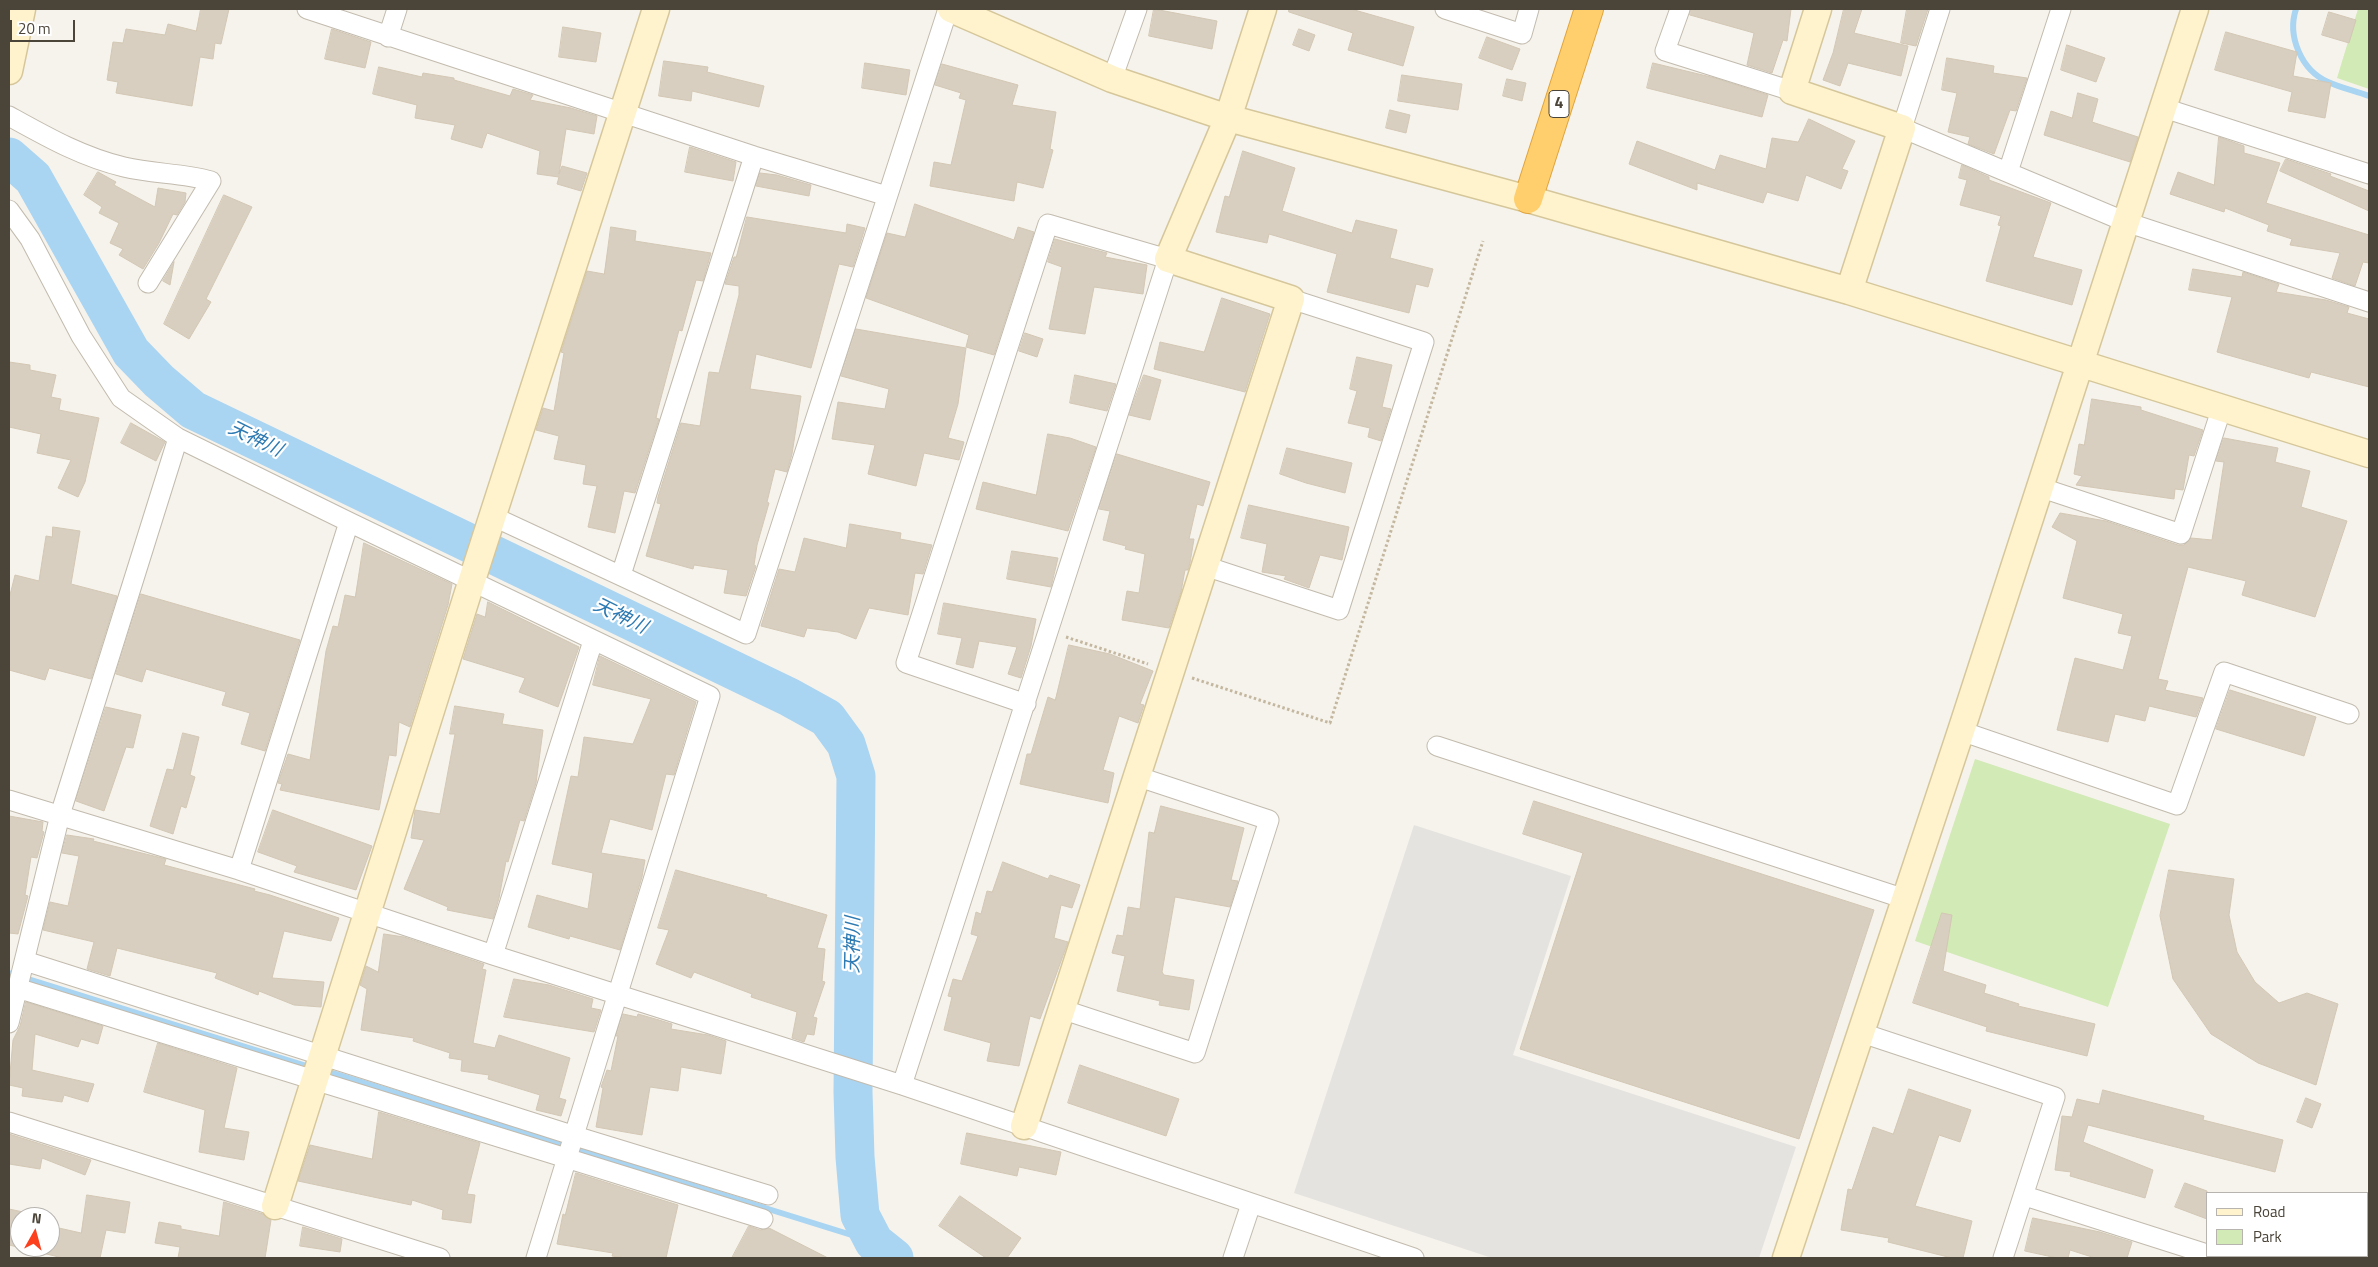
<!DOCTYPE html>
<meta charset="utf-8">
<style>
body{margin:0}
#map{position:relative;width:2378px;height:1267px;overflow:hidden;background:#f6f3ec;font-family:"Titillium Web",sans-serif}
canvas{display:block}
.frame{position:absolute;inset:0;border:10px solid #4b4439;pointer-events:none}
.legend{position:absolute;left:2206px;top:1192px;width:162px;height:65px;box-sizing:border-box;background:#fff;border:1px solid #b7b4b0;margin:0;padding:6px 9px;list-style:none;font-size:15px;color:#4b4439}
.legend li{display:flex;align-items:center;gap:10px;height:25px}
.legend b{width:25px;border:1px solid #b7b4b0}
.north{position:absolute;left:10px;top:1207px;width:50px;height:50px;box-sizing:border-box;background:#fff;border:1px solid #b7b4b0;border-radius:50%;rotate:7deg;font-size:14px;font-weight:700;line-height:20px;text-align:center;color:#4b4439}
.north::after{content:'';display:block;margin:auto;width:18px;height:22px;background:#fc3f1d;clip-path:polygon(50% 0,100% 100%,50% 72%,0 100%)}
.scale{position:absolute;left:10px;top:20px;width:65px;height:22px;box-sizing:border-box;border:2px solid #4b4439;border-top:0;padding-left:6px;font-size:15px;line-height:18px;white-space:nowrap;color:#4b4439;-webkit-text-stroke:4px #fff;paint-order:stroke}
</style>
<div id="map">
<canvas width="2378" height="1267"></canvas>
<div class="frame"></div>
<ul class="legend">
<li><b style="height:6px;background:#fff3cd"></b>Road</li>
<li><b style="height:14px;background:#d2eab5"></b>Park</li>
</ul>
<div class="north">N</div>
<div class="scale">20 m</div>
</div>
<script>
const ctx = document.querySelector('canvas').getContext('2d');
ctx.lineJoin = 'round';
function paint(path, color) { ctx.fillStyle = color; ctx.fill(path, 'evenodd'); }
function stroke(path, color, width, dash) { ctx.strokeStyle = color; ctx.lineWidth = width; ctx.lineCap = dash ? 'butt' : 'round'; ctx.setLineDash(dash || []); ctx.stroke(path); }
function drawText(font, color, halo, rows, align = 'center') {
  ctx.font = font + ' "Titillium Web","Noto Sans JP",sans-serif'; ctx.lineWidth = 4.5; ctx.setLineDash([]); ctx.textBaseline = 'middle'; ctx.strokeStyle = halo; ctx.fillStyle = color; for (const [text, x, y, turn = 0] of rows) {
    ctx.save(); ctx.translate(x, y); ctx.rotate((+turn || 0) * Math.PI / 180); ctx.textAlign = isNaN(turn) ? turn : align; if (halo) ctx.strokeText(text, 0, 0); ctx.fillText(text, 0, 0); ctx.restore();
  }
}
paint(new Path2D(`
 M2358,9h11v80l-32,-11z
 M1975,759l195,65 -62,183 -193,-66z`), '#d2eab5');
paint(new Path2D(`
 M1414,825l157,51 -58,179 283,92 -37,111h-267l-198,-65z
 M2367,1215l2,1v42h-36v-2h34z`), '#e5e3e0');
stroke(new Path2D(`
 M2296,9c-9,27 5,61 32,73 13,6 28,9 41,14
 M9,973l304,95
 M323,1070l551,172`), '#a9d4f2', 6);
stroke(new Path2D(`
 M9,157l24,21 98,174 28,29 34,29 596,287 38,21 19,26 10,32 -3,316 2,65 5,58 14,27 20,16`), '#a9d4f2', 39);
const building = new Path2D(`
 M201,9h28l-8,35 -6,-1 -2,16 -13,-2 -8,49 -76,-13 2,-11 -11,-2 6,-38 10,1 3,-14 39,6 3,-11 28,7z
 M1154,9l63,12 -5,28 -63,-13z
 M1289,9h62l63,18 -11,39 -55,-16 5,-17 -64,-21z
 M1691,9h100l-4,32 -4,-1 -11,33 -25,-8 7,-32 -64,-18z
 M1844,9h18l-8,24 54,13 -7,30 -53,-13 -8,23 -17,-6 10,-27z
 M1907,9h21l-12,37 -15,-3z
 M2329,12l27,8 -7,23 -27,-8z
 M563,27l38,6 -5,29 -37,-5z
 M332,29l39,13 -6,26 -40,-9z
 M1299,29l16,6 -6,16 -16,-6z
 M2226,32l71,20 -4,24 38,7 -6,35 -37,-7 4,-19 -77,-22z
 M1487,37l33,12 -8,21 -33,-12z
 M2067,45l38,13 -9,24 -35,-12z
 M1947,58l47,8 -1,7 34,5 -11,33 -6,-1 -16,44 -26,-10 2,-7 -22,-5 9,-39 -15,-3z
 M664,61l44,6 -1,5 57,14 -5,21 -67,-16 -1,10 -32,-5z
 M865,63l45,7 -4,25 -44,-7z
 M1653,63l62,15 53,17 -6,22 -115,-29z
 M942,64l76,21 -6,20 44,7 -6,37 3,1 -10,38 -26,-6 -3,19 -84,-15 4,-24 17,3 15,-65 -7,-2 2,-5 -26,-8z
 M379,67l43,10 1,-4 31,5v2l56,16 3,-7 20,6 -3,5 41,8 26,8 -3,18 -28,-5 -7,45 3,-8 25,7 -6,18 -24,-7 2,-7 -22,-3 3,-23 -53,-18 -5,15 -31,-9 4,-14 -40,-7 2,-13 -44,-11z
 M1402,75l60,9 -4,26 -60,-9z
 M1507,79l19,4 -4,18 -19,-5z
 M2078,93l20,6 -6,23 46,15 -8,25 -86,-27 7,-24 21,7z
 M1390,110l20,5 -4,18 -20,-5z
 M1809,119l46,22 -13,28 6,2 -7,18 -35,-14 -8,26 -31,-9 -4,11 -66,-20v7l-68,-26 8,-23 78,29 5,-15 46,14 6,-31 26,4z
 M2219,137l25,9v7l36,10 -14,40 103,32v28l-6,-1 -8,24 -23,-8 8,-25 -50,-8 2,-6 -25,-8 2,-6 -44,-17 -1,4 -54,-18 8,-22 36,13z
 M690,147l46,15 -3,19 -48,-9z
 M1243,151l52,17 -13,43 70,22 4,-13 41,10 -7,28 43,11 -5,18 -12,-3 -7,29 -82,-21 10,-38 -68,-20 -2,9 -51,-11 9,-36 4,1z
 M2286,159l45,15 -1,2 39,15v20l-89,-40z
 M1962,165l27,12v3l62,23 -18,54 49,13 -10,35 -86,-24 15,-55 -3,-1 3,-9 -41,-11 7,-25 -8,-2z
 M98,172l18,10 -2,3 41,22 3,-19 28,5 -1,9 -8,13 -4,-1 -14,29 -16,26 -24,-14 4,-6 -13,-6 9,-20 -20,-10 3,-6 -18,-12z
 M760,173l17,2 34,10 -2,11 -53,-10z
 M224,195l28,12 -46,92 5,3 -22,37 -25,-15z
 M915,204l99,36 4,-13 16,5 -40,123 -28,-8 3,-12 -103,-37 21,-65 18,4z
 M747,217l99,16 1,-9 18,4 -12,39 -14,-3 -28,104 -55,-14 -6,35 51,7 -9,58 -5,18 -12,-3 -8,33 2,1 -12,42 -3,20 2,1 -10,30 -22,-3 4,-23 -34,-5 -1,4 -47,-13 15,-52 -4,-1 1,-6 23,-74 19,3 9,-54 10,1 20,-78v-9l-14,-2 9,-27h2z
 M611,227l25,4 -1,10 76,12 -8,28 -7,-1 -14,51 -3,-1 -21,79 -2,9 3,1 -24,74 -11,-2 -9,42 -27,-6 9,-41 -14,-2 3,-19 -32,-6 5,-23 -23,-6 7,-22 11,3 10,-58 -3,-1 26,-81 17,3z
 M1055,239l52,14 -2,4 42,8 -4,29 -49,-7 -9,47 -36,-5 13,-62 -14,-5z
 M174,262l-4,23 -7,-4z
 M2193,269l49,8 1,-5 36,12 -3,8 50,8 23,7 -2,6 22,6v68l-58,-15 -2,6 -92,-26 15,-55 -43,-7z
 M1222,298l48,16 -25,78 -91,-23 6,-27 44,10z
 M856,329l110,19 -8,56 -10,34 16,4 -5,18 -35,-7 -8,33 -48,-12 7,-29 -43,-6 6,-37 47,7 4,-20 -48,-13z
 M1025,333l18,6 -6,18 -18,-6z
 M1357,357l35,8 -10,42 9,2 -10,32 -13,-4 2,-9 -22,-5 9,-32 -7,-2z
 M9,362l21,3v5l26,5 -5,22 10,2 -2,11 40,8 -14,64 -7,15 -20,-9 13,-28 -34,-7 4,-19 -32,-7z
 M1075,375l41,9 -9,27 -37,-8z
 M1144,375l17,5 -11,40 -21,-5z
 M2092,399l49,8v3l62,20 -9,26 -5,-1 -6,35 -8,-1 -1,10 -98,-14 6,-9 -8,-2 5,-30 5,1z
 M131,423l34,19 -9,19 -35,-18z
 M1048,434l22,4 26,9 -28,84 -92,-22 7,-27 53,13z
 M2224,438l54,10 -3,14 35,9 -9,36 46,14 -32,96 -73,-22 4,-14 -58,-14 -30,112 10,2 -3,9 38,8 -7,19 -47,-11 -4,15 -30,-7 -7,28 -51,-12 18,-72 48,12 9,-34 -14,-3 5,-19 -60,-16 14,-57 -25,-14 8,-14 46,8 72,24h6l7,-7 21,2 12,-78 -8,-1z
 M1287,448l65,15 -7,30 -39,-10 -26,-9z
 M1117,454l93,28 -7,24 -6,-2 -8,35h5l-4,24 -2,7h-3l-4,22 -12,36 -47,-8 5,-29 12,2 6,-39 -20,-5 1,-3 -23,-6 7,-29 -11,-2z
 M1249,505l100,22 -7,33 -22,-5 -11,33 -25,-9 2,-3 -24,-4 5,-28 -26,-6z
 M850,524l51,9 -1,6 32,6 -9,29 -8,-1 -7,42 -39,-7 -13,31 -18,-7 -31,-4 -3,9 -43,-11 18,-57 16,3 9,-34 42,10z
 M53,527l27,4 -9,53 46,12 -26,83 -42,-11 -4,12 -36,-10v-71l6,-24 24,6 7,-45 6,1z
 M364,543l88,41 -4,21 -38,122 -11,-5 -3,34 -7,-1 -10,55 -99,-20 2,-6 -4,-1 10,-29 22,6 16,-109 7,-25 5,1 7,-32 10,2z
 M1012,551l46,7 -7,29 -44,-8z
 M141,594l159,46 -35,111 -24,-7 9,-31 -28,-8 4,-13 -80,-23 -4,13 -26,-8z
 M488,602l91,45 -21,60 -39,-15 6,-14 -62,-19 14,-45 8,3z
 M944,603l92,16 -5,27 -10,32 -13,-4 9,-27 -38,-6 -6,27 -17,-4 6,-26 -24,-4z
 M1069,645l41,9 43,17 -13,33 4,1 -6,18 -19,-7 -16,54 11,3 -6,30 -88,-19 7,-30h4l17,-57 7,3z
 M600,656l96,46 -22,73 -8,-1 -14,56 -42,-11 -9,34 44,7 -3,17 -22,73 -50,-14 -1,3 -41,-12 9,-32 51,14 5,-36 -41,-9 19,-88 7,1 6,-40 49,7 18,-45 -58,-14z
 M2230,690l86,27 -12,39 -88,-27z
 M455,706l49,8 -2,10 41,6 -7,53 -12,38 -4,-1 -12,42 -2,-1 -7,37 -6,21 -46,-9 1,-3 -44,-18 20,-49 -13,-2 4,-28 25,4 15,-80h-5z
 M106,707l35,8 -8,33 -7,-1 -22,64 -28,-10z
 M183,733l16,4 -9,38 5,2 -9,31 -5,-2 -8,28 -23,-8 17,-57 6,1z
 M1534,801l340,109 -75,229 -279,-90 63,-196 -60,-19z
 M1161,806l83,22 -13,52 7,1 -8,26 -55,-10 -13,75 2,3 30,5 -5,30 -30,-5 1,-4 -43,-10 8,-35 -13,-3 5,-18 6,1 5,-29 12,2 9,-77 5,1z
 M273,810l99,36 -16,44 -62,-18 3,-6 -39,-14z
 M9,816l34,6 -1,9 2,1 -7,26 -6,-1 -6,38 3,1 -10,38 -9,-1z
 M67,835l27,4 -1,2 73,18 -2,6 91,24 -1,2 16,4 69,23 -8,23 -47,-10 -12,47 52,4 -3,25 -27,-2 -35,-14 -1,4 -43,-17 2,-5 -100,-25 -7,28 -23,-7 7,-27 -51,-12 7,-28 18,4 11,-50 -17,-3z
 M1003,862l45,17 2,-4 30,10 -8,23 -11,-3 -7,33 14,4 -28,77 -10,-3 -11,50 -32,-5 4,-18 -47,-13 8,-33 -4,-1 5,-17 9,2 16,-45 -7,-2 5,-22 5,2 6,-23 5,1z
 M676,870l91,25 -1,2 61,18 -10,33 8,1 -3,32 3,1 -12,35 4,1 -3,17 -7,-1 -3,8 -12,-4 5,-26 -46,-15 1,-3 -58,-22 -3,6 -35,-14 13,-34 -11,-2z
 M2169,870l65,9 -5,36 8,37 18,30 24,21 28,-10 31,11 -22,81 -58,-22 -47,-29 -38,-55 -13,-63z
 M1942,913l10,2 -9,56 43,14 -2,8 35,11 -1,2 77,18 -8,32 -101,-25 1,-4 -74,-24z
 M384,934l20,3 80,27 -2,5 4,1 -13,73 22,5 4,-13 71,23 -11,40 7,2 -5,16 -25,-6 4,-15 -52,-16 1,-4 -28,-4 1,-11 -13,-2 1,-5 -37,-12 1,-3 -53,-8 6,-41 -7,-4 6,-19 12,6z
 M514,979l35,6 44,14 -2,9 10,2 -7,22 -90,-15z
 M26,1002l77,24 -5,18 -17,-5 -3,8 -43,-13 -3,36 62,14 -6,18 -24,-7 -2,7 -40,-6 1,-8 -14,-3 4,-45 7,-14z
 M623,1014l14,3 1,-3 21,6 13,4 -1,5 37,6 18,6 -5,33 -40,-7 -3,24 -28,-4 -8,48 -46,-8 7,-39 -2,-1 6,-17 4,1 7,-35h-2z
 M158,1043l79,25 -13,60 25,4 -5,28 -45,-8 6,-42 -61,-18z
 M1080,1065l99,34 -13,37 -98,-33z
 M1909,1089l62,21 -11,32 -21,-7 -24,71 57,15 -9,37h-11l-64,-16 1,-4 -48,-8 7,-41 4,1 21,-63 20,7z
 M2103,1090l101,26 -1,4 80,20 -8,32 -187,-47 -5,17 70,28 -8,28 -75,-22 1,-4 -16,-2 7,-54 10,1 5,-18 22,5z
 M2306,1098l15,6 -9,24 -15,-6z
 M379,1112l101,31 -13,51 8,1 -4,28 -29,-4 1,-9 -31,-10 -1,5 -113,-24 12,-36 62,14z
 M967,1133l94,19 -5,23 -37,-8 -2,9 -56,-12z
 M9,1134l82,26 -6,15 -43,-17 -2,11 -31,-5z
 M576,1173l102,32 -12,53h-41l-13,-2 1,-3 -56,-9 6,-30 2,1z
 M2185,1183l22,8v28l-32,-12z
 M87,1195l43,7 -5,31 -19,-3 -6,28h-37l-54,-13v-36l19,4 -1,4h-7v30h30v-21l31,7z
 M960,1196l61,42 -14,20h-21l-47,-32z
 M224,1202l39,12 8,6 -6,38h-87l2,-11 -25,-4 4,-21 22,4v3l38,7z
 M2033,1218l67,14 32,10 -5,16h-32l-25,-8 -2,8h-11l-32,-7z
 M749,1226l11,4 9,-2 59,30h-96z
 M303,1227l39,12 -2,13 -40,-6z`);
paint(building, '#d8cfc1');
stroke(building, '#d3c7b4', 1);
const street = new Path2D(`
 M307,9l447,147 133,40
 M1445,9l77,25 7,-25
 M1680,9l-15,42 127,40
 M1940,9l-38,119 224,94 243,80
 M388,37l9,-28
 M1112,79l25,-70
 M2164,108l205,66
 M9,116c38,21 73,41 115,51 29,7 59,6 87,14l-63,102
 M2008,172l53,-163
 M9,210l21,29 51,97 40,62 57,40 171,84 361,174 -174,562
 M2039,487l142,47 41,-127
 M492,516l254,118 202,-625
 M1205,566l134,44 85,-268 -133,-43
 M621,575l133,-419
 M1961,731l216,74 47,-133 125,42
 M1437,746l468,153
 M9,800l230,70 254,85 409,130 512,173
 M239,870l110,-348
 M493,955l100,-314
 M25,961l550,175 193,59
 M17,988l746,231
 M1061,1009l134,44 74,-233 -133,-44
 M9,1023l51,-208 118,-377
 M1862,1033l193,64 -52,161
 M902,1085l266,-826 -120,-35 -142,439 120,41
 M9,1122l431,136
 M2025,1196l182,58
 M1233,1258l18,-54`);
const secondary = new Path2D(`
 M951,9l161,70 116,39 300,81 321,92 520,163
 M1818,9l-26,82 110,37 -53,163
 M9,71l13,-62
 M1024,1126l267,-827 -123,-40 60,-141 35,-109
 M275,1206l197,-626 184,-571
 M1786,1258l175,-527 234,-722`);
const highway = new Path2D(`
 M1528,199l61,-190`);
stroke(street, '#c2bbae', 21);
stroke(secondary, '#d6c79b', 29);
stroke(highway, '#e0a43c', 30);
stroke(new Path2D(`
 M1066,637l82,27
 M1192,678l138,45 153,-482`), '#c4b79f', 3, [2.5, 2.5]);
stroke(street, '#fff', 19);
stroke(secondary, '#fff3cd', 26);
stroke(highway, '#ffcf6e', 28);
for (const [x, y, w] of [
 [1559,104,20]
]) { const box = new Path2D(); box.roundRect(x - w / 2, y - 13.5, w, 27, 4); ctx.fillStyle = '#fff'; ctx.fill(box); stroke(box, '#4b4439', 1); }
drawText('bold 16px', '#4b4439', null, [
 ["4",1559,104]
]);
drawText('italic 19px', '#2e7ab2', '#fff', [
 ["天神川",255,440,26],
 ["天神川",620,617,26],
 ["天神川",854,945,-89]
]);
</script>
